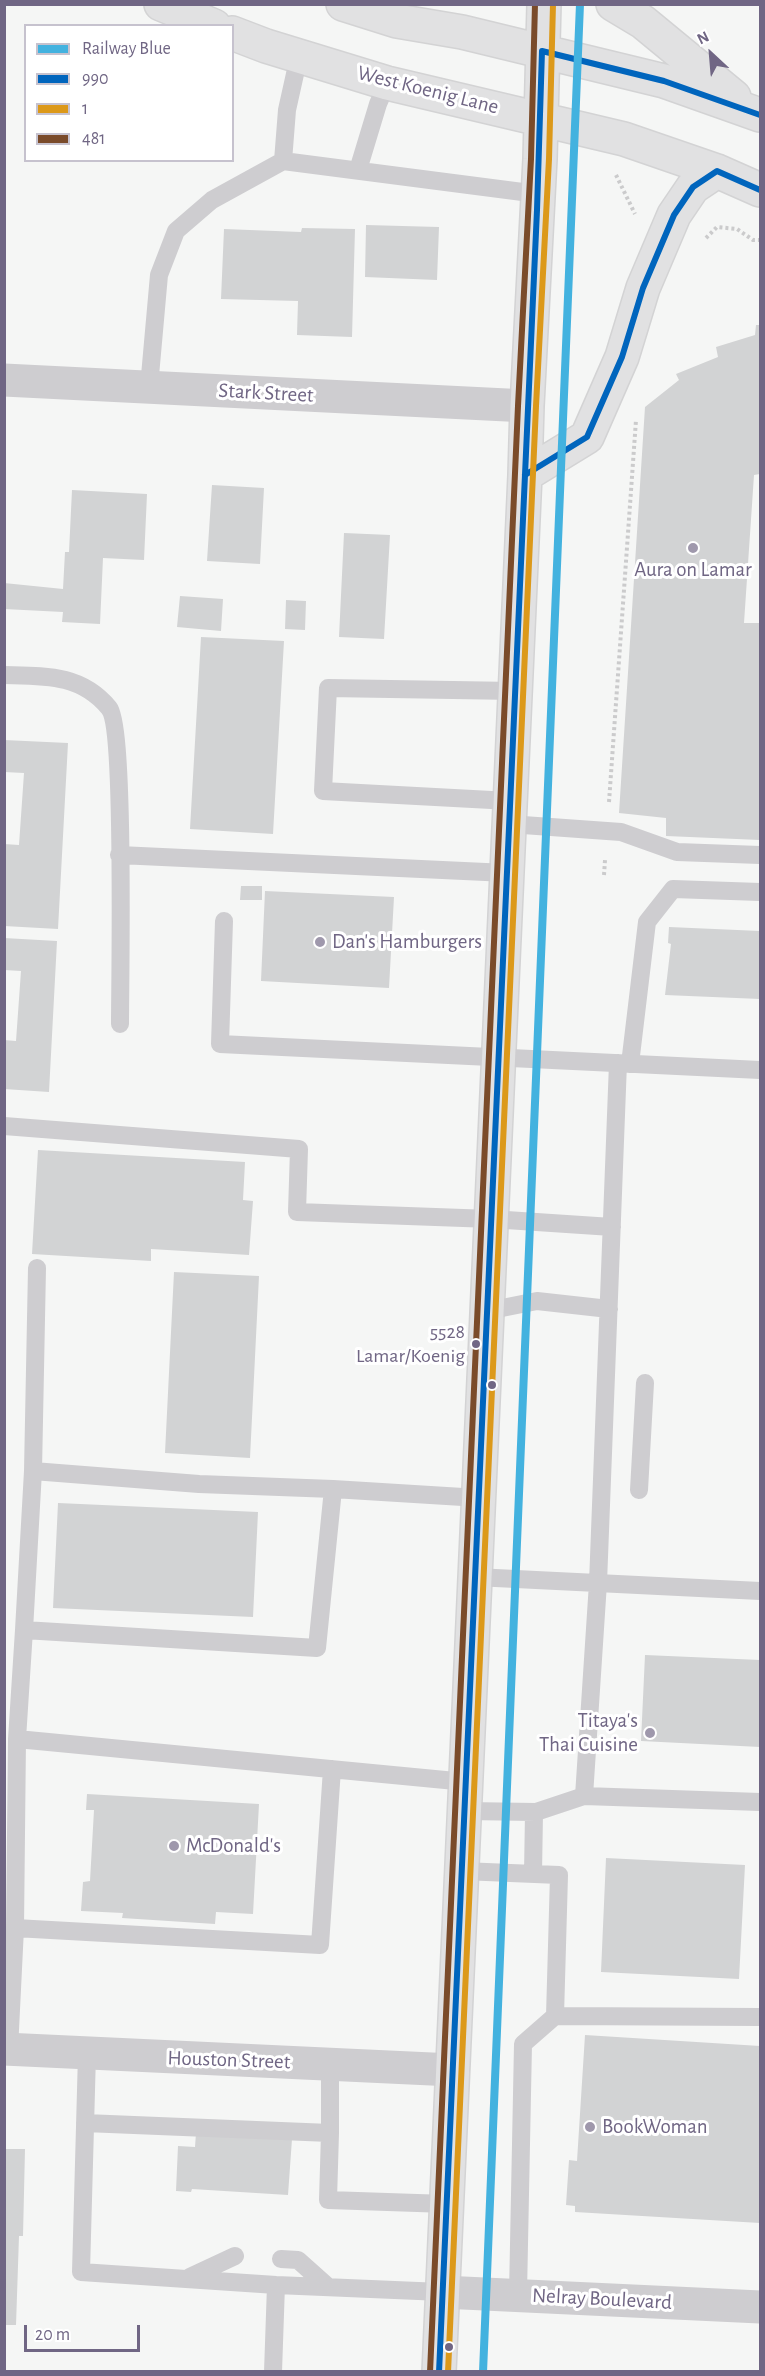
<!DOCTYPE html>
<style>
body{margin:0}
#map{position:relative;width:765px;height:2376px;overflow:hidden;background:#f5f6f5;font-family:"Alegreya Sans",sans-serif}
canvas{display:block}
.frame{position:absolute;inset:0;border:6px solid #706684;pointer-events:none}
.legend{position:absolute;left:24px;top:24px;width:210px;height:138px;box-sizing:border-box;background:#fff;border:2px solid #c6c2ce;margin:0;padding:8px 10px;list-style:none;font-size:18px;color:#706684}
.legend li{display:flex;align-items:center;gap:12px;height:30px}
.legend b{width:30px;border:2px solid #c6c2ce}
.north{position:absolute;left:681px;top:24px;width:60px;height:60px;-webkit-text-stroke:4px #fff;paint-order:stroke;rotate:334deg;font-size:16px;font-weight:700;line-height:24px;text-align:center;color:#706684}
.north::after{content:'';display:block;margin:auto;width:21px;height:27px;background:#706684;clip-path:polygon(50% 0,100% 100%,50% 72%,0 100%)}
.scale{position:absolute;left:24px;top:2325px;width:116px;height:27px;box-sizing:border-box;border:3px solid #706684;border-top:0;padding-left:8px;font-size:18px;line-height:21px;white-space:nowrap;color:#706684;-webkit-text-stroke:4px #fff;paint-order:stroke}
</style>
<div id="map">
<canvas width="765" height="2376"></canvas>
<div class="frame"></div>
<ul class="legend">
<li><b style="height:8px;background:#43b2df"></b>Railway Blue</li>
<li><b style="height:8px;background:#0065bd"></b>990</li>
<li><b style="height:8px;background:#dc991a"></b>1</li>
<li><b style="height:8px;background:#7a4b2a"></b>481</li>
</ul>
<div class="north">N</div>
<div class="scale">20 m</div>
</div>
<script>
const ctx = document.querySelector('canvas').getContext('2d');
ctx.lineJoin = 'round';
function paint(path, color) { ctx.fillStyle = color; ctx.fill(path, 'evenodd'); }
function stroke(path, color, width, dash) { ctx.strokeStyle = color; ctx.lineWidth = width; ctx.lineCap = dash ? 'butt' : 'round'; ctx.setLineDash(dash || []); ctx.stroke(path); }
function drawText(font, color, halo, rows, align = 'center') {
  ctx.font = font + ' "Alegreya Sans",sans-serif'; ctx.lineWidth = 6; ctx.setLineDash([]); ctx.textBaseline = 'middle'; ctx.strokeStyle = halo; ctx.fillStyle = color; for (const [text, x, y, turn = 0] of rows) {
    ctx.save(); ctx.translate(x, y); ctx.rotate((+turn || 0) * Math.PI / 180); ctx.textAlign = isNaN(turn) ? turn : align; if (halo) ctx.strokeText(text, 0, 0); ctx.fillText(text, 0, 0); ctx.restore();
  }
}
paint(new Path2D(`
 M366,225l73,2 -2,53 -72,-3z
 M302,228l53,1 -3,108 -55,-2 1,-34 -77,-2 3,-70 77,3z
 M756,325h4v149l-6,1 -10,148h16v217l-94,-4v-18l-47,-5 26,-406 34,-27 -3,-6 42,-17 -2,-10 39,-12z
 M212,485l52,3 -4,76 -53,-3z
 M72,490l75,4 -3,66 -41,-2 -3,66 -38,-2 1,-10 -59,-3v-26l59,6 2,-37h4z
 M344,533l46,2 -6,104 -45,-2z
 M180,596l43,3 -2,32 -44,-4z
 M286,600l20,1 -1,29 -20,-1z
 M201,637l83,4 -11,193 -83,-5z
 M4,740l64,3 -10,186 -54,-3v-82l15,1 5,-72 -20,-1z
 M241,886h21v14h-22z
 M265,891l129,6 -5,91 -128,-7z
 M669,927l91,4v68l-95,-4 6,-51 -3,-1z
 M4,938l53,3 -8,151 -45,-3v-49l12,1 5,-70 -17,-1z
 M38,1150l207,12 -2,38 10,1 -4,54 -98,-6v12l-119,-7z
 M174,1272l85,4 -9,182 -85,-5z
 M58,1503l200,9 -5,105 -200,-9z
 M645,1655l115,5v87l-119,-6z
 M87,1794l172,10 -6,110 -37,-2 -1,12 -93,-6 1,-5 -42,-2 2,-29 7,-1 4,-71h-8z
 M606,1858l139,7 -6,114 -138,-7z
 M585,2035l175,11v177l-185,-11v-6l-9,-1 3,-45 8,1z
 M196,2133l96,6 -4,56 -96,-6 -1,3 -15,-1 2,-45 17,1z
 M4,2149h21l-2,87h-4l-3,89h-12z`), '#d2d3d4');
const primary = new Path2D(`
 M161,4l53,22
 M343,4l54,17 65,11 202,49 96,34
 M613,4l30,18 91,75
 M232,33l34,13 121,37 237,56 93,32 43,19
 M525,475l62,-38 35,-80 21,-69 31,-73 19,-28 24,-16
 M439,2372l86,-1897 2,-69 13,-247 4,-155`);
stroke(primary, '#d3d3d4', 36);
stroke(new Path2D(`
 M616,175l19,39
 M706,238l11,-11 20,2 16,11h7
 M609,802l27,-382
 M604,875l1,-15`), '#cbcbcc', 4, [3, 3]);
stroke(new Path2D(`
 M283,161l4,-51 12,-54
 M358,170l20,-66 9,-21
 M149,387l10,-112 17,-44 36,-31 71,-39 255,33
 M4,675c41,1 77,-1 105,33 16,19 11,274 11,316
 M510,801l-187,-10 5,-103 187,3
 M509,824l112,8 56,20 83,3
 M119,855l388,18
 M224,921l-4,123 540,26
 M630,1064l17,-142 26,-33 87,3
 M4,1126l295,23 -2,63 194,7 121,8
 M487,1311l50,-10 72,8
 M33,1471l4,-203
 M639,1490l6,-107
 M475,1577l285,14
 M24,1630l9,-159 166,13 134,5
 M17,1739l7,-109 293,18 16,-159 146,9
 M584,1796l14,-213 20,-520
 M465,1811l71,1 48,-16 176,6
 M462,1871l97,4 -4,141 205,1
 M533,1874l1,-61
 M15,1928l305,17 12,-176
 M9,2050l6,-122 2,-189 449,43
 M87,2054l-6,218 195,13 166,7
 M85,2123l245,10 -2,67 119,4
 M330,2133v-68
 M281,2259l17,1 28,25
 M190,2277l45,-21
 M518,2294l5,-250 32,-28
 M273,2372l3,-87`), '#cecdd0', 18);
stroke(new Path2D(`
 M4,380l523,26
 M4,2049l449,21
 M442,2292l318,15`), '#cecdd0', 33);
stroke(primary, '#e1e1e2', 33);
stroke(new Path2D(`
 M525,475l62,-38 35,-80 21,-69 31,-73 19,-28 24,-16 43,19
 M439,2372l98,-2162 5,-159 122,30 96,34`), '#0065bd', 6);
stroke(new Path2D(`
 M448,2372l88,-1966 13,-247 4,-155`), '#dc991a', 6);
stroke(new Path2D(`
 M430,2372l88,-1966 13,-247 4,-155`), '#7a4b2a', 6);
stroke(new Path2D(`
 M483,2372l97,-2368`), '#43b2df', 8);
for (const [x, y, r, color] of [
 [693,548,6,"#9f98ac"],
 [320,942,6,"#9f98ac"],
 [476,1344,5,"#706684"],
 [492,1385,5,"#706684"],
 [650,1733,6,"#9f98ac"],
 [174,1846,6,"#9f98ac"],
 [590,2127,6,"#9f98ac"],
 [449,2347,5,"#706684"]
]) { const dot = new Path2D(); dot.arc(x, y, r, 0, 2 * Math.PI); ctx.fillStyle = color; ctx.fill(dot); stroke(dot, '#fff', 2); }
drawText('20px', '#706684', '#fff', [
 ["5528",465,1332],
 ["Lamar/Koenig",465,1356]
], 'right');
drawText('21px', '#706684', '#fff', [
 ["West Koenig Lane",428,90,14],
 ["Stark Street",266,393,3],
 ["Houston Street",229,2060,2],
 ["Nelray Boulevard",602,2299,3]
]);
drawText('21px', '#706684', '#fff', [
 ["Aura on Lamar",693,570,"center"],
 ["Dan's Hamburgers",332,942],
 ["Titaya's",638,1721,"right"],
 ["Thai Cuisine",638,1745,"right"],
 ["McDonald's",186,1846],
 ["BookWoman",602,2127]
], 'left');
</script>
